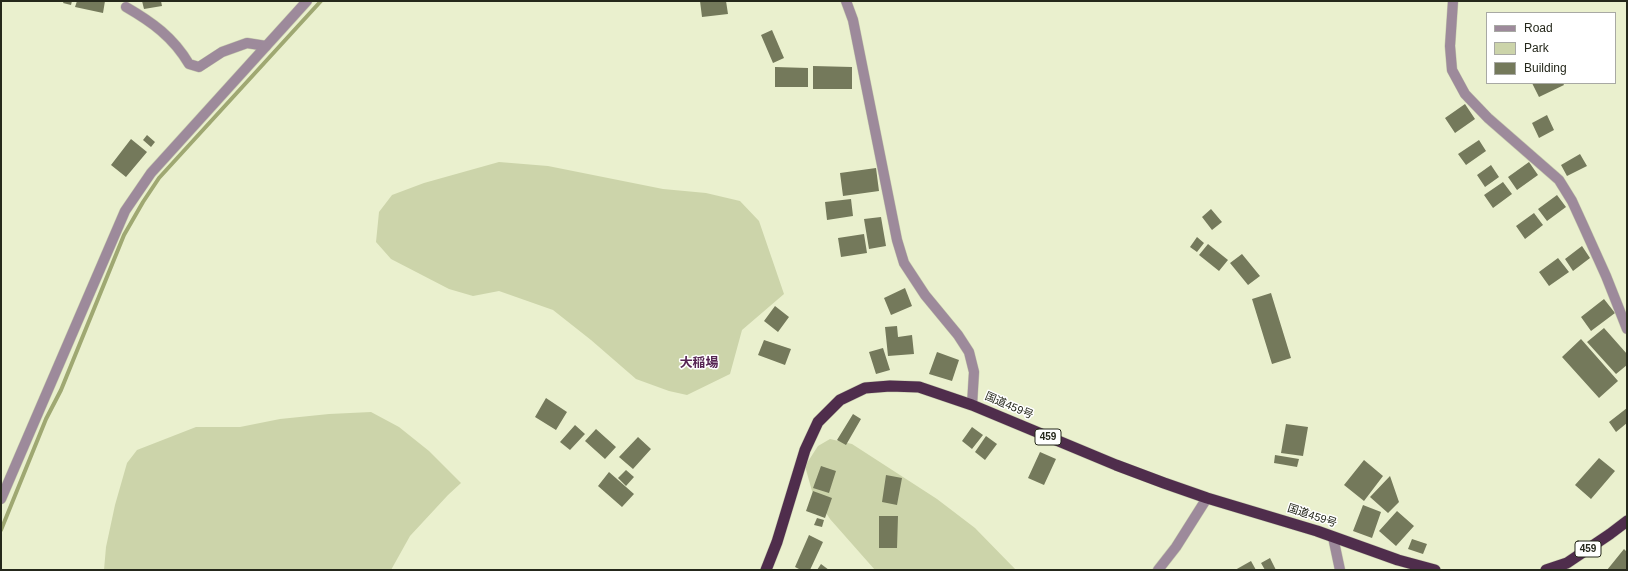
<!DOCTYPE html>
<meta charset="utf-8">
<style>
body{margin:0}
#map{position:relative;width:1628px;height:571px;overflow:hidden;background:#eaf0ce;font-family:Arial,sans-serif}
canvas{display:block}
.frame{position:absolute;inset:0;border:2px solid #25281b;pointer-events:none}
.legend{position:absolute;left:1486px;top:12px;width:130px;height:72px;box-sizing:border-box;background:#fff;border:1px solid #a8a9a4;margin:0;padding:5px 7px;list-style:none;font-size:12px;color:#25281b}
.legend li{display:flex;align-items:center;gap:8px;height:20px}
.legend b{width:20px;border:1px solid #a8a9a4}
</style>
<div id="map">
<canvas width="1628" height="571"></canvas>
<div class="frame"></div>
<ul class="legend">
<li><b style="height:5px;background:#9d8a9b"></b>Road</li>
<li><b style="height:11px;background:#ccd4aa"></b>Park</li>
<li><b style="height:11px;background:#74795b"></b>Building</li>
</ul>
</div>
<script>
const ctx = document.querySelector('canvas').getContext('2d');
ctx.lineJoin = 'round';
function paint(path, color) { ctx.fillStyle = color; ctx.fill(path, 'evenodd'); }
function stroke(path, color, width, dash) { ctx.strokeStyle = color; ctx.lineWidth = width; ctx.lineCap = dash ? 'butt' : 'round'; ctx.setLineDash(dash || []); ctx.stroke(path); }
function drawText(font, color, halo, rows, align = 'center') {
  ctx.font = font + ' Arial,"Noto Sans JP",sans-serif'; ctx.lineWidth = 3; ctx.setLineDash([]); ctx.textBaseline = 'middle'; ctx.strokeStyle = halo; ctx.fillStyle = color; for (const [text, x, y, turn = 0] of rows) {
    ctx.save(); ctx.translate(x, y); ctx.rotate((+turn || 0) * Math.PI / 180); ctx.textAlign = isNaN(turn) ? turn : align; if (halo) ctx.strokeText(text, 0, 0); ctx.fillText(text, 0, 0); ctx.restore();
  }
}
paint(new Path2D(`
 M499,162l49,4 115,23 43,4 34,8 19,20 25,73 -42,36 -12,44 -43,21 -18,-4 -33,-12 -45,-39 -38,-30 -54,-19 -26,5 -24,-7 -58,-30 -15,-17 3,-30 13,-17 32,-12z
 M371,412l28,15 30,24 32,32 -13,12 -38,41 -19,34h-287l2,-23 9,-42 12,-42 10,-13 59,-23h44l40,-8 49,-5z
 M830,439l22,5 85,55 38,29 41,42h-141l-45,-51 -18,-28 -7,-25 13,-20z`), '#ccd4aa');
stroke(new Path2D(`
 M1,530l45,-111 15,-29 63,-155 19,-33 16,-24 162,-177`), '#9fa872', 4);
paint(new Path2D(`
 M64,1h8l-1,4 -8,-2z
 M77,1h28l-2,12 -28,-6z
 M142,1h19l1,5 -18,3z
 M700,1h26l2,13 -26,3z
 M772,30l12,28 -11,5 -12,-28z
 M813,66l39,1v22h-39z
 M775,67l33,1v19h-33z
 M1532,83h31l1,2 -25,12z
 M1465,104l10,15 -20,14 -10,-15z
 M1547,115l7,15 -15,8 -7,-15z
 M147,135l8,7 -4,5 -8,-7z
 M131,139l16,13 -21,25 -15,-12z
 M1479,140l7,11 -20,14 -8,-11z
 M1580,154l7,12 -20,10 -6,-11z
 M1529,162l9,13 -21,15 -9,-13z
 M1491,165l8,12 -14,10 -8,-12z
 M876,168l3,23 -36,5 -3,-23z
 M1503,182l9,12 -19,14 -9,-13z
 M1557,195l9,12 -19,14 -9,-12z
 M851,199l2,17 -26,4 -2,-18z
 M1211,209l11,13 -10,8 -10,-13z
 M1534,213l9,12 -18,14 -9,-13z
 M881,217l5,29 -17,3 -5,-30z
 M864,234l3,19 -26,4 -3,-19z
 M1197,237l7,6 -7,9 -7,-5z
 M1208,244l20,16 -9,11 -20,-16z
 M1582,246l8,12 -17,13 -8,-12z
 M1242,254l18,22 -12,9 -18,-22z
 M1558,258l11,14 -20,14 -10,-14z
 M905,288l7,18 -21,9 -7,-17z
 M1271,293l20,65 -19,6 -20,-65z
 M1604,299l11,14 -24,18 -10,-14z
 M775,306l14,11 -11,15 -14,-11z
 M897,326l1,11 14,-2 2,19 -26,2 -3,-29z
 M1604,328l23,26v11l-11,9 -29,-32z
 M1581,339l37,42 -19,17 -37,-41z
 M764,340l27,9 -6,16 -27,-10z
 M883,348l7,22 -14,4 -7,-22z
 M937,352l22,8 -7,21 -23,-7z
 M546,398l21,14 -11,18 -21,-13z
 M1627,408v15l-11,9 -7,-10z
 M853,414l8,5 -15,26 -9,-5z
 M1286,424l22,3 -5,29 -22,-3z
 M575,425l10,9 -15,16 -10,-8z
 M972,427l11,8 -11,14 -10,-8z
 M596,429l20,18 -11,12 -20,-18z
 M986,436l11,8 -12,16 -10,-8z
 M638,437l13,12 -18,20 -14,-12z
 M1040,452l16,7 -12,26 -16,-7z
 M1275,455l24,4 -2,8 -23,-4z
 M1599,458l16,13 -24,28 -16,-14z
 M1364,460l19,16 -19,25 -20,-16z
 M821,466l15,5 -7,22 -16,-5z
 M626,470l8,7 -8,9 -8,-8z
 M609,472l25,22 -12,13 -24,-21z
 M886,475l16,3 -5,27 -15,-3z
 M1390,476l9,26 -11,11 -18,-16z
 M813,491l19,7 -7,20 -19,-7z
 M1363,505l18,7 -9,26 -19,-7z
 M1397,511l17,15 -18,20 -17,-15z
 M879,516h19l-1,32h-18z
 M817,518l7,2 -2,7 -8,-2z
 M809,535l14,7 -13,28h-9l-6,-3z
 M1412,539l15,5 -4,10 -15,-5z
 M1624,549l3,3v18h-20z
 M1270,558l6,12h-11l-4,-7z
 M1251,561l5,9h-21z
 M821,564l8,6h-12z`), '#74795b');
const minor = new Path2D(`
 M1453,1l-3,45 2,24 13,24 23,24 71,62 13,21 11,24 23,51 21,53
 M126,7c26,15 47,30 63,57l10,3 23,-15 25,-9 19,3
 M1333,537l7,33
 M1158,570l18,-23 31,-49`);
const tertiary = new Path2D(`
 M846,1l7,19 44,220 7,23 21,32 33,40 11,17 5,20 -2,33
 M1,499l124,-288 26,-38 156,-172`);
const trunk = new Path2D(`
 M766,570l11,-28 28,-92 13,-28 22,-22 25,-12 25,-2 29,1 53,18 144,60 48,18 43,15 110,33 81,29 37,10
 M1546,570l21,-7 43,-29 17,-13`);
stroke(minor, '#c7ccae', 11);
stroke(tertiary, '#c7ccae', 11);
stroke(trunk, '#c7ccae', 12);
stroke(minor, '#9d8a9b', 10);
stroke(tertiary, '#9d8a9b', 10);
stroke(trunk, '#4f2d4c', 11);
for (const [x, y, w] of [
 [1048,437,26],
 [1588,549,26]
]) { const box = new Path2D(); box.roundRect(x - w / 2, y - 8, w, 16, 3); ctx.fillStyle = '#fff'; ctx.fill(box); stroke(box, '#25281b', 1); }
drawText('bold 10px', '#25281b', null, [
 ["459",1048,437],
 ["459",1588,549]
]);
drawText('11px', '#25281b', '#fff', [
 ["国道459号",1009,406,23],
 ["国道459号",1312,516,18]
]);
drawText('bold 13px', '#562453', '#fff', [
 ["大稲場",699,363]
]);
</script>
